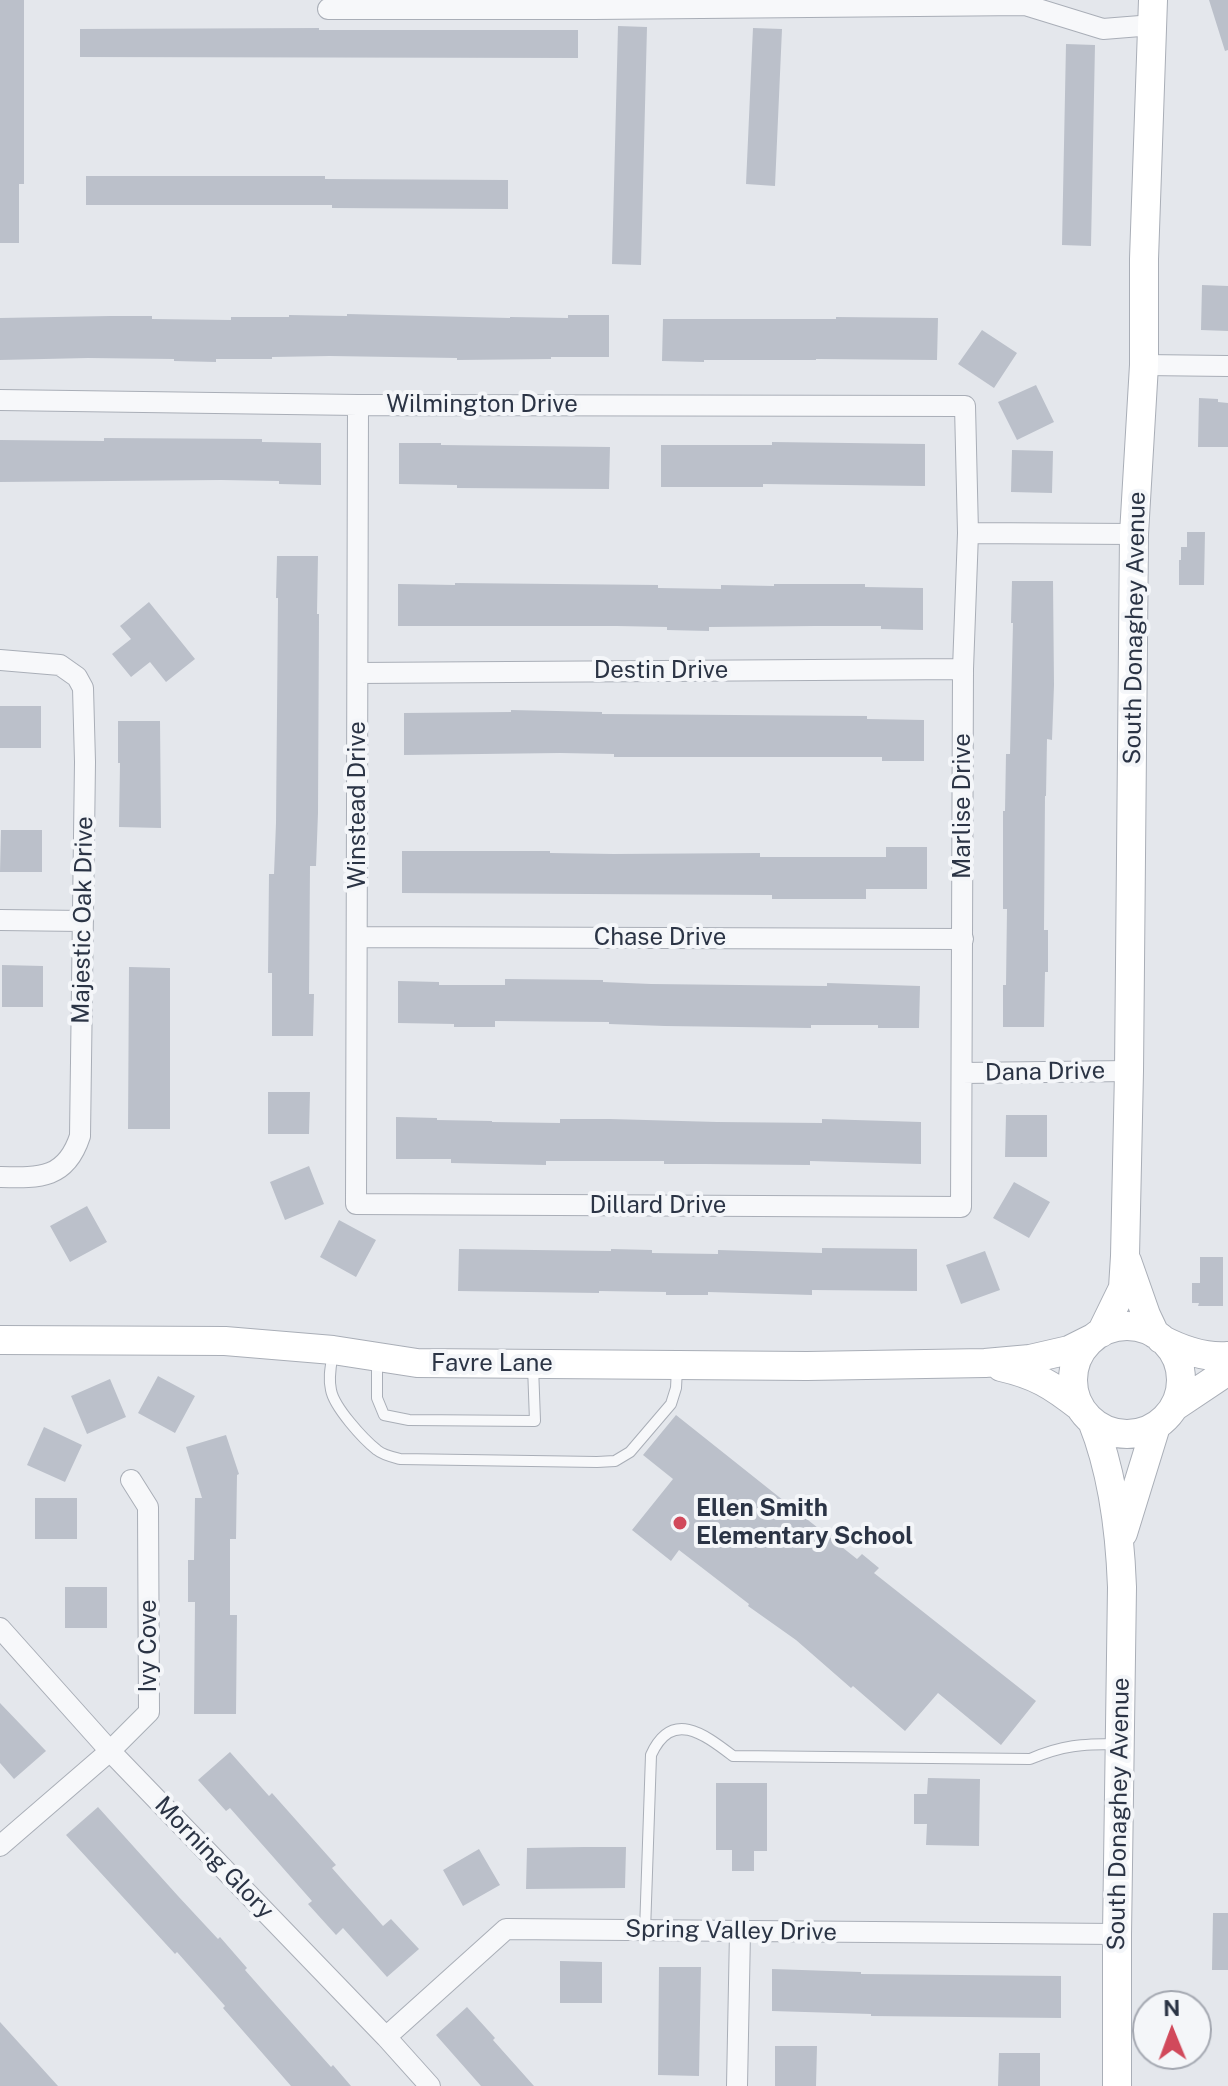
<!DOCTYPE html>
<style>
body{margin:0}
#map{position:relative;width:1228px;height:2086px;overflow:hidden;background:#e4e7ec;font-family:"Public Sans",sans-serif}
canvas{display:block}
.north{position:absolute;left:1132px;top:1990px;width:80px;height:80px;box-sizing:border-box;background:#f4f6f9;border:2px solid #a4a8b1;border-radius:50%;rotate:359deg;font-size:22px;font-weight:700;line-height:32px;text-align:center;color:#2b3445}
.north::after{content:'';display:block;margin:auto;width:28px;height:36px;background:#d1495b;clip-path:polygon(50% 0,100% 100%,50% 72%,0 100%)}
</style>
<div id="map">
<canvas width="1228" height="2086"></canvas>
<div class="north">N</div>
</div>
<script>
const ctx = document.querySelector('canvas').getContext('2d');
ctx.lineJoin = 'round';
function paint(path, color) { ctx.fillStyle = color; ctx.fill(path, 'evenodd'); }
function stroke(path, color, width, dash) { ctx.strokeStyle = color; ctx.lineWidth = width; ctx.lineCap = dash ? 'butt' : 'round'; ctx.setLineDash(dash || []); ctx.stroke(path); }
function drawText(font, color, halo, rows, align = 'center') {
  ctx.font = font + ' "Public Sans",sans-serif'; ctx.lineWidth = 8; ctx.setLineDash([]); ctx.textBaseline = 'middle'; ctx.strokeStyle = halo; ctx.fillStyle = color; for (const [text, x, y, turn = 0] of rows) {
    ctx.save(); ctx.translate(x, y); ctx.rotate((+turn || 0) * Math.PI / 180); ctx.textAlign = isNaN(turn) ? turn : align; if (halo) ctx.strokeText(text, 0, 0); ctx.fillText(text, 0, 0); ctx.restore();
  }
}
paint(new Path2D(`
 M0,0h24v184h-5v59h-19z
 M1209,0h19v50l-3,1z
 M618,26l29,1 -6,238 -29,-1z
 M319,28v2h259v28l-498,-1v-28z
 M753,28l29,1 -7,157 -29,-2z
 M1066,44l29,1 -4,201 -29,-1z
 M86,176h239v3l183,1v29l-176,-1v-3h-246z
 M1202,285l26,1v45l-27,-1z
 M347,314l163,4v-1l58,1v-3h41v42h-58v2l-94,1v-2l-127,-2 -58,1v2h-56v3l-42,-1v-2l-86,-1 -88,2v-42l110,-2h42v3l79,1v-3h58v-2l58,1z
 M836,317l102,1 -1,42 -121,-1v1h-112v2l-42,-1 1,-42h173z
 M982,330l35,23 -23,35 -36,-24z
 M1036,385l18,37 -37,18 -19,-38z
 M1199,398l19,1v3l10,1v44h-30z
 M104,438l158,1v3l59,1v42l-42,-1v-3l-58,-1 -221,2v-42l104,1z
 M772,442l153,2v42l-162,-2v3h-102v-42h111z
 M399,443h42v2l169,2 -1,42 -152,-1v-3l-58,-1z
 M1012,450l41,1 -1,42 -41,-1z
 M1187,532h18l-1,53h-25v-25h2v-13h6z
 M277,556h41l-1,58h2l-1,199 -2,53h-6l-1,128h5l-1,42h-41v-63h-4l1,-99h5l2,-51 2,-225h-2z
 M1012,581h41l1,104 -2,55 -5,-1 -1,57h-1l-1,134h4v42h-3l-1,55h-41v-42h3l1,-76h-4v-98h2l1,-57h4l3,-131h-2z
 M455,583l203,2v3l63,1v-4l53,1v-2h91v3l58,1v42l-42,-1v-3h-66l-106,1v4l-42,-1v-3l-50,-1h-219v-42l57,1z
 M149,602l46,57 -29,23 -16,-20 -19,15 -19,-23 19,-15 -11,-13z
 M0,706h41v42h-41z
 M511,710l91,2v2l265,2v3l57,1v41h-42v-4h-268v-3l-54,-1 -156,2v-42l107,-1z
 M118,721h42l1,107 -42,-1 1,-64h-2z
 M1,830h41v42h-42z
 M886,847h41v42h-61v10h-94v-4l-370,-2v-42h148v2l64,1 146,-1v4h126z
 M2,965l41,1v41h-41z
 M129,967l41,1v161h-42z
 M505,979l98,1v2l48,2 176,2v-3l93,3 -1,42h-41v-3h-67v3l-146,-2 -56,-2v-2l-114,-1v6h-41v-3l-56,-1v-42l41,1v3h66z
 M268,1092h42l-1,42h-41z
 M1006,1115h41v42h-42z
 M396,1117l41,1v2l55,1v1l68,1v-4h50l107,3 105,1v-4l99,3v42l-111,-3v4l-105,-1h-41v-3h-118v4l-95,-2v-4h-55z
 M309,1166l15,38 -39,16 -15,-38z
 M1014,1182l36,20 -21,36 -36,-20z
 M87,1206l20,36 -37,20 -20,-36z
 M339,1220l37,20 -20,37 -36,-20z
 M822,1248l95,1v42l-105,-1v5l-104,-3v3h-42v-3l-67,-1v2l-141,-2 1,-42 152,2v-2l41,1v3l66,1v-4l104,3z
 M985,1251l15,39 -39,14 -15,-39z
 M1200,1257h23v49h-25l1,-3h-7v-20h8z
 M158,1376l37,20 -20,37 -37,-20z
 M110,1379l16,38 -39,17 -16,-38z
 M676,1415l181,144 5,-5 17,14 -5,5 162,128 -35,44 -63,-52 -33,38 -52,-45 -2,2 -55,-48 -48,-34 1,-2 -70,-54 -8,11 -39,-31 41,-51 -30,-24z
 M44,1427l38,18 -17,37 -38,-17z
 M226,1435l13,39 -2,1 -1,64h-6v76h7l-1,99h-42l1,-112h-7v-42h6l1,-62h7l-16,-51z
 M35,1498h42v41h-42z
 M65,1587h42v41h-42z
 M0,1703l46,48 -32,28 -14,-16z
 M230,1752l39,44 3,-3 64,72 -4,3 51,58 8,-7 28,30 -32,28 -44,-49 -7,7 -28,-31 4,-3 -82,-93 -4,3 -28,-31z
 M928,1778l52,1 -1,67 -53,-1 1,-21h-13v-30h13z
 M716,1783h51v68h-13v20h-22v-21h-16z
 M98,1807l80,89 40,43 2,-2 27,31 -2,2 37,42 49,55 2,-2 18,21h-60l-68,-78 2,-2 -48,-54 -2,2 -109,-119z
 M584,1847h42l-1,41 -99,1 1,-41z
 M479,1849l21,36 -37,21 -20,-36z
 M1213,1913h15v57h-16z
 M560,1961l42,1v41h-42z
 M659,1967h42l-2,109 -41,-1z
 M772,1969l89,3v2l200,2v42l-190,-2v-2l-99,-3z
 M467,2007l28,31 -2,2 41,46h-53l-45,-51z
 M0,2022l58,64h-58z
 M775,2046h42l-1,40h-41z
 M999,2053h41v33h-42z`), '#bbc0ca');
const lane = new Path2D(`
 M333,1352c-2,13 -5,26 -2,38 3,17 32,49 46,60 6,5 15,7 23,9l197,3 18,-1 15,-9 41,-48 5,-16 1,-20
 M377,1359v39l7,17 25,5 126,1 -2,-55
 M645,1931l6,-176c21,-46 53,-21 82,1l297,3c33,-14 52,-15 88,-15`);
const street = new Path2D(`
 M328,9h265l432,-4 78,24 50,-4
 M1144,365l84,1
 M0,400l358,5 607,1 3,127 -5,136 -2,538 -605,-3 2,-799
 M968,533l166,1
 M0,660l60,5 17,12 6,11 2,74 -5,374c-14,43 -40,42 -80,41
 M358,673l605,-4
 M0,920l83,1
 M357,937l606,2
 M962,1073l167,-2
 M0,1628l110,123 276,286 44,49
 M0,1846l110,-95 39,-39 -1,-205 -17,-27
 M386,2037l120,-108 611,5
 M737,2086l3,-154`);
const secondary = new Path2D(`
 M1127,1261l19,54 9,19
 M1073 1380a54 54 0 1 1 108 0a54 54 0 1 1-108 0Z
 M1101,1333l22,-45 2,-32 4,-185 5,-537 10,-169v-106l9,-259
 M1161,1339c21,11 43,19 67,17
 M0,1340l225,1 108,9 84,13 390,3 178,-3 45,-4 39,-9 24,-12
 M1001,1367c35,8 51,18 79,40
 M1174,1407l48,-32 6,-7
 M1092,1421c21,52 28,111 30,166l-5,347v152
 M1123,1533l33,-107`);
stroke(lane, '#a9aeb7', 12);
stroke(street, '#a9aeb7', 22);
stroke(secondary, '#a9aeb7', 30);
stroke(lane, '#f7f8fa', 10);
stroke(street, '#f7f8fa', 20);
stroke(secondary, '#fff', 28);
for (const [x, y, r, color] of [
 [680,1523,8,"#d1495b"]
]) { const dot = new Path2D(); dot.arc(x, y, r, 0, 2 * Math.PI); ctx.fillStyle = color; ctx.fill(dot); stroke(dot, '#f4f6f9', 3); }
drawText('24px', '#2b3445', '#f4f6f9', [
 ["Wilmington Drive",482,405],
 ["South Donaghey Avenue",1135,628,-89],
 ["Destin Drive",661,671],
 ["Winstead Drive",358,805,-90],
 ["Marlise Drive",963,806,-90],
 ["Majestic Oak Drive",83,920,-89],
 ["Chase Drive",660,938],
 ["Dana Drive",1045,1072,-1],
 ["Dillard Drive",658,1206],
 ["Favre Lane",492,1364],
 ["Ivy Cove",149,1646,-90],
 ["South Donaghey Avenue",1119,1814,-89],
 ["Morning Glory",214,1858,46],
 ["Spring Valley Drive",731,1931,1]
]);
drawText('bold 24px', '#2b3445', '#f4f6f9', [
 ["Ellen Smith",696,1509],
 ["Elementary School",696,1537]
], 'left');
</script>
